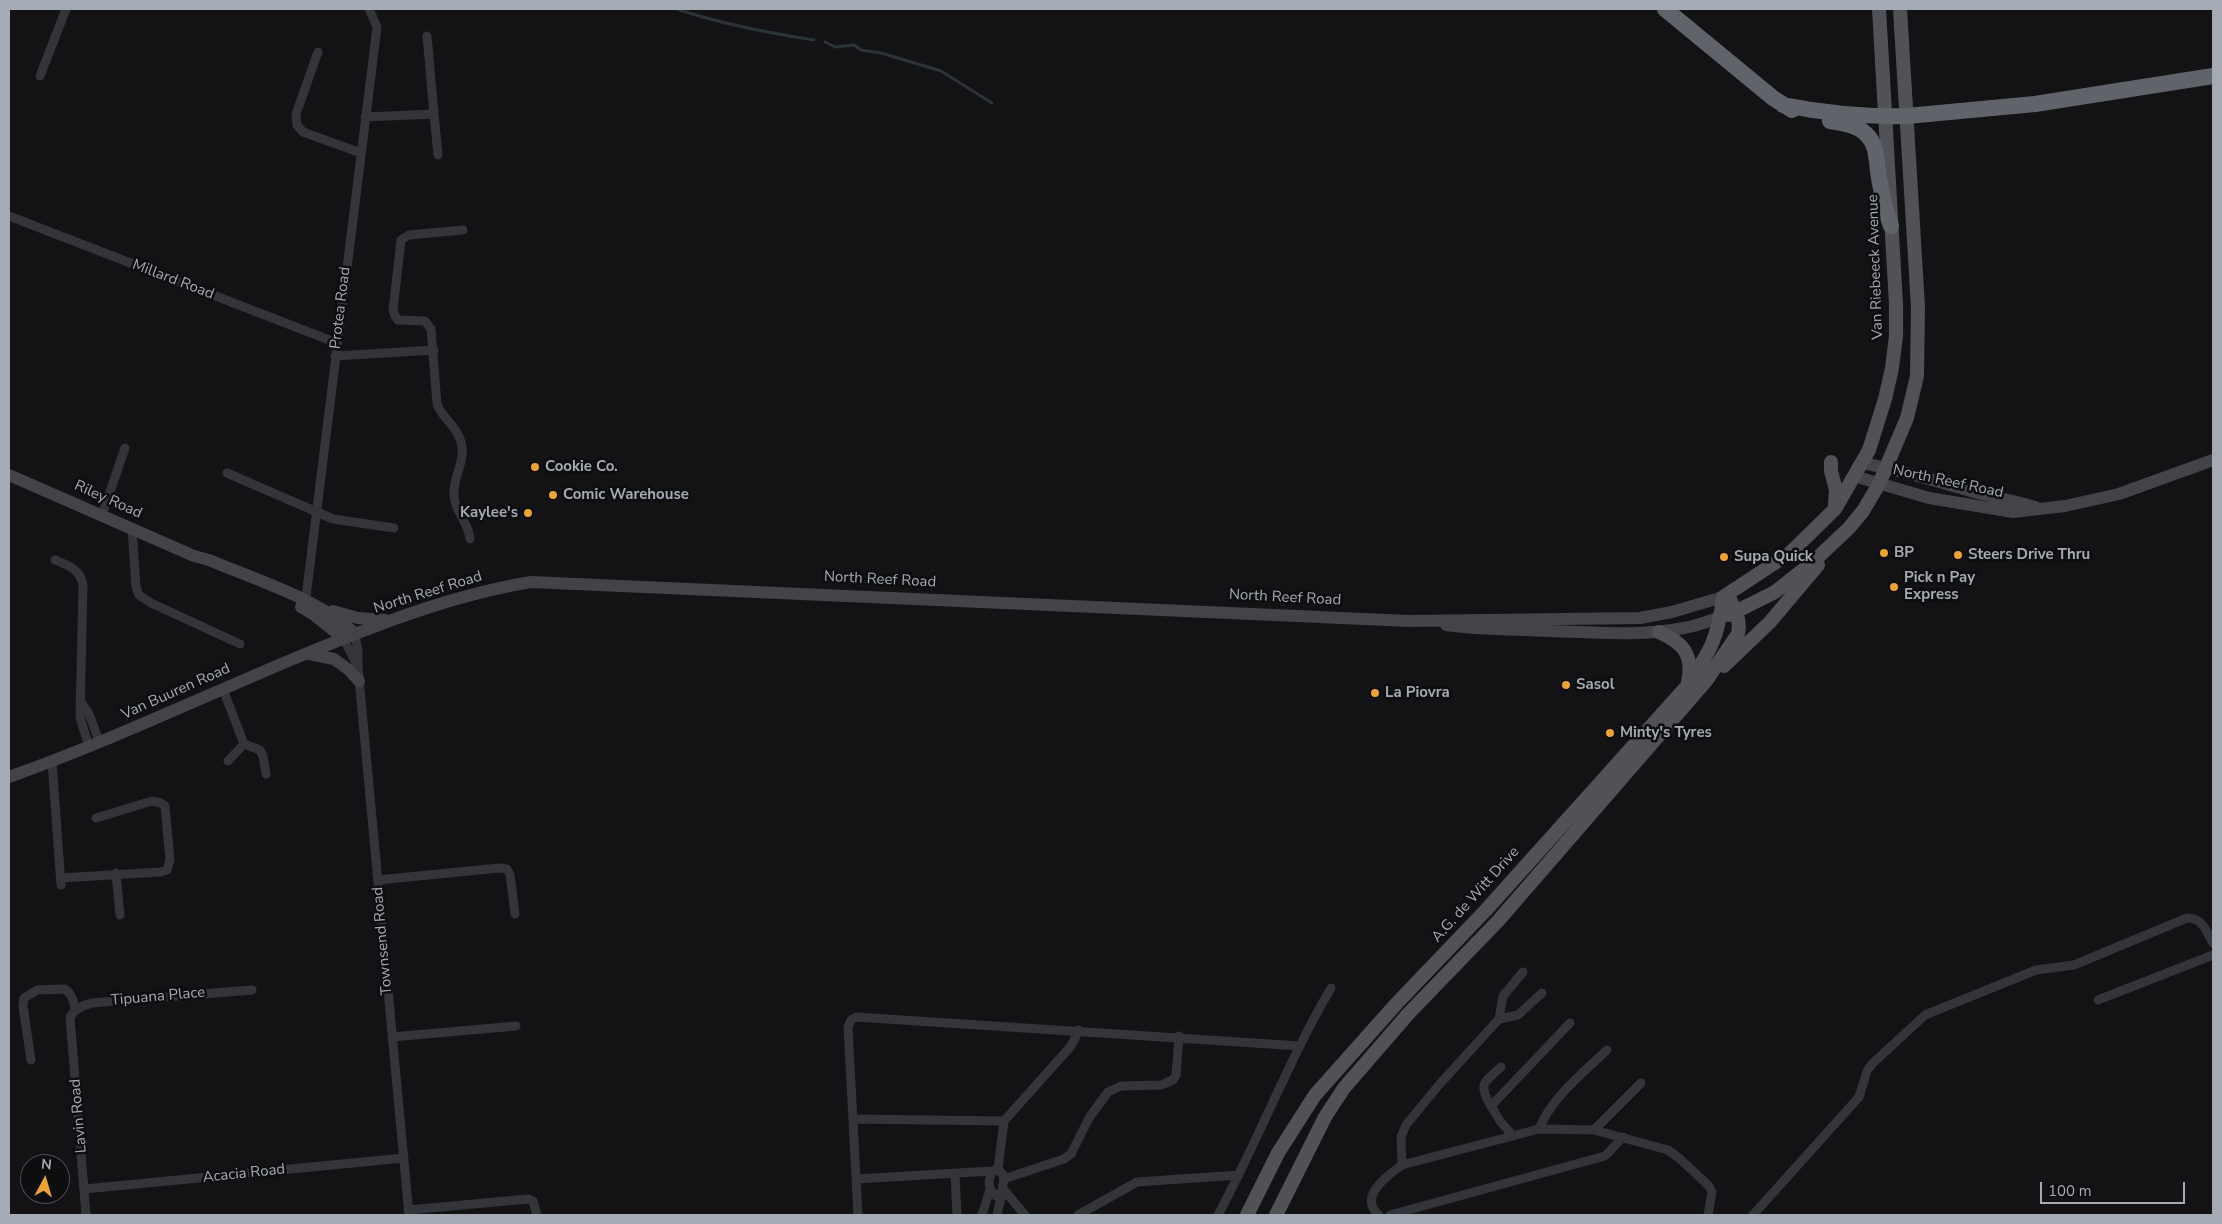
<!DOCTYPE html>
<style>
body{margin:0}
#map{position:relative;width:2222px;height:1224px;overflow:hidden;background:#131315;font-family:"Nunito Sans",sans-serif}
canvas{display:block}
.frame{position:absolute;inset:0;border:10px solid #a5abb5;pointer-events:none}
.north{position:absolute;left:20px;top:1154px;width:50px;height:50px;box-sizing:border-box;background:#0e0e10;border:1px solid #4a4d52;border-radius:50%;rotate:6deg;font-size:14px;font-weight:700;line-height:20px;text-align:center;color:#a5abb5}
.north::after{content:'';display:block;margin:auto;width:18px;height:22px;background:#eba434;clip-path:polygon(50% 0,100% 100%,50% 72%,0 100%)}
.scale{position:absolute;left:2040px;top:1182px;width:145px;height:22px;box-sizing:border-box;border:2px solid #a5abb5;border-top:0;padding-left:6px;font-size:15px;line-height:18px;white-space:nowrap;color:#a5abb5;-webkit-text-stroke:4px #0e0e10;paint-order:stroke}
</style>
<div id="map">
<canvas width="2222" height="1224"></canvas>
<div class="frame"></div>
<div class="north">N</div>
<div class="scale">100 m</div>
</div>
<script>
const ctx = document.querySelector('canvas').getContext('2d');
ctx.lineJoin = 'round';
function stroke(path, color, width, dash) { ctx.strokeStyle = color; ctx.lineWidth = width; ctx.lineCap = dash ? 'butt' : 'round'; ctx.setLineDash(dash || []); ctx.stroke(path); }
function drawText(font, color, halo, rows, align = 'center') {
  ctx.font = font + ' "Nunito Sans",sans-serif'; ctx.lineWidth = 5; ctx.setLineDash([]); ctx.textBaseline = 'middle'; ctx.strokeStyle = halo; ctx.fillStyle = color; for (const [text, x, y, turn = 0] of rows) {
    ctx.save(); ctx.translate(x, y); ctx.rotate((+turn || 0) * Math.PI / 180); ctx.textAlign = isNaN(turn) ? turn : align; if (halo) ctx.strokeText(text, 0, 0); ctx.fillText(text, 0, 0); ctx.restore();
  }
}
stroke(new Path2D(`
 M677,9c43,15 92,24 137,31
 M825,42l10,5 19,-2 7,5 20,3 60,18 51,32`), '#2c343a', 3);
stroke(new Path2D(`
 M318,52l-22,62 1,11 6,7 58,21
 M40,76l26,-67
 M434,114l4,41
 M365,117l69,-3 -7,-78
 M9,216l328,127
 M463,230l-54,5 -8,5 -8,70 2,6 3,4 27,1 6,8 6,75c5,14 18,20 23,35 8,21 -8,37 -6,57 1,16 14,25 16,43
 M335,356l99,-6
 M227,473l106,46 61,9
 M102,515l23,-67
 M132,528l4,59 3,8 12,8 89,41
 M55,560c15,6 25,9 28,25l-3,132 9,30
 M305,605l72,-578 -8,-18
 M354,633l4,16v19l51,547
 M343,638l14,27
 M223,689l21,55
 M80,700l9,14 11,29
 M244,744l16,6 3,6 3,18
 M228,761l16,-17
 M52,762l9,123
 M116,873l4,42
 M61,878l99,-6 7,-2 3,-10 -5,-54 -4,-3 -9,-2 -56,17
 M378,880l121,-12 8,1 3,6 5,39
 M1523,972l-20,24 -4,23 -61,67 -32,39 -5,12 1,28 137,-36 55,1 74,20 11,8 30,28 3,6 -4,23
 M2098,1000l115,-45
 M1499,1019l19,-4 24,-22
 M392,1037l124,-11
 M31,1060l-8,-54 1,-8 13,-8 27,-1c8,3 9,13 12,21
 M1491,1106c-13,-22 -8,-23 10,-39
 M853,1119l151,2 67,-75 8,-16
 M1539,1129c13,-32 44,-56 68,-79
 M1594,1130l47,-47
 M1513,1136l-13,-15 -9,-15 79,-83
 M998,1169l6,-48
 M955,1174l2,41
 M856,1179l136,-8
 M1004,1179l60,-20 7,-5 18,-36 19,-26 13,-6 40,-1 12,-5 3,-5 3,-39
 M85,1189l319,-31
 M1004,1190l21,25
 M408,1210l120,-11 5,2 4,14
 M86,1215l-16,-198c5,-9 13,-12 22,-14l160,-13
 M858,1215l-10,-188 3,-7 5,-3 444,29
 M982,1215l8,-26 -1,-8 3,-10 6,-2 6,7 -2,17 -6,3 -6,-7
 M997,1215l5,-22
 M1078,1215l59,-33 102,-7
 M1218,1215c40,-74 70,-154 113,-227
 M1379,1215c-22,-18 9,-40 23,-50
 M1390,1215l215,-59 18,-19
 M1753,1215l106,-118 8,-26 5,-7 53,-49 111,-45 38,-5 113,-47c15,-1 19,13 26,25`), '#34353a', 9);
stroke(new Path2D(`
 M1862,463c39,7 78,19 116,30 19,5 38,8 57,14
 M9,475l185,81 15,4c42,18 115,41 145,73
 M1854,476l75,22 84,14 52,-6 54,-12 94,-34
 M301,607l12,7 30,24
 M333,611l25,7 27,2
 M1446,625c35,5 69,4 104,6 45,1 89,6 134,-3 12,-2 25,-7 37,-11
 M309,654l25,5 15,11 10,11
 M9,777c96,-34 189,-78 284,-118 78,-32 154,-63 238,-77l878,39 231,-3 32,-6 51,-15`), '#424449', 12);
stroke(new Path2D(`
 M1831,462v9l5,19 -1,15
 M1729,615l46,-23 38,-30 36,-34 14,-17 16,-27 28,-66 10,-42 1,-69 -18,-298
 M1659,632c23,10 35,22 29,50
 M1724,666l46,-44 48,-57
 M1247,1215l31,-62 37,-58 82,-92 89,-93 202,-225c22,-34 30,-46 35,-88l67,-44 45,-44 34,-59 16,-51 7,-31 4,-32v-32l-17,-295
 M1276,1215l49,-98 19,-29 65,-75 89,-92 208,-240 32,-47c3,-15 -3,-25 -10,-38`), '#505258', 14);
stroke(new Path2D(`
 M1665,9l108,89 19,12
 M1783,105c41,8 82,12 124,11l128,-12 178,-28
 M1830,121c12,2 27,4 36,13 12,11 10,28 13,44 3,16 6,33 12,48`), '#60646a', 16);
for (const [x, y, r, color] of [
 [535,467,5,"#eba434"],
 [553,495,5,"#eba434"],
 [528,513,5,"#eba434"],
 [1884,553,5,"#eba434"],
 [1958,555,5,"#eba434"],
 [1724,557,5,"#eba434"],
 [1894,587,5,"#eba434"],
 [1566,685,5,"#eba434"],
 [1375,693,5,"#eba434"],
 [1610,733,5,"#eba434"]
]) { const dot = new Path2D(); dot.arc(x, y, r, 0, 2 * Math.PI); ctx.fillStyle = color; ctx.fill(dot); stroke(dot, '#0e0e10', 2); }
drawText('15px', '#a5abb5', '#0e0e10', [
 ["Van Riebeeck Avenue",1876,267,-92],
 ["Millard Road",173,280,21],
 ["Protea Road",341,308,-83],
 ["North Reef Road",1948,482,12],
 ["Riley Road",108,500,24],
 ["North Reef Road",880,580,3],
 ["North Reef Road",428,593,-17],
 ["North Reef Road",1285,598,3],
 ["Van Buuren Road",176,692,-24],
 ["A.G. de Witt Drive",1476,895,-48],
 ["Townsend Road",383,941,-95],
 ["Tipuana Place",158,997,-5],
 ["Lavin Road",79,1116,-95],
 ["Acacia Road",244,1174,-6]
]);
drawText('bold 15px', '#a5abb5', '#0e0e10', [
 ["Cookie Co.",545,467],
 ["Comic Warehouse",563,495],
 ["Kaylee's",518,513,"right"],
 ["BP",1894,553],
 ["Steers Drive Thru",1968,555],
 ["Supa Quick",1734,557],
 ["Pick n Pay",1904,578],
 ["Express",1904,595],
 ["Sasol",1576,685],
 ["La Piovra",1385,693],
 ["Minty's Tyres",1620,733]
], 'left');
</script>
